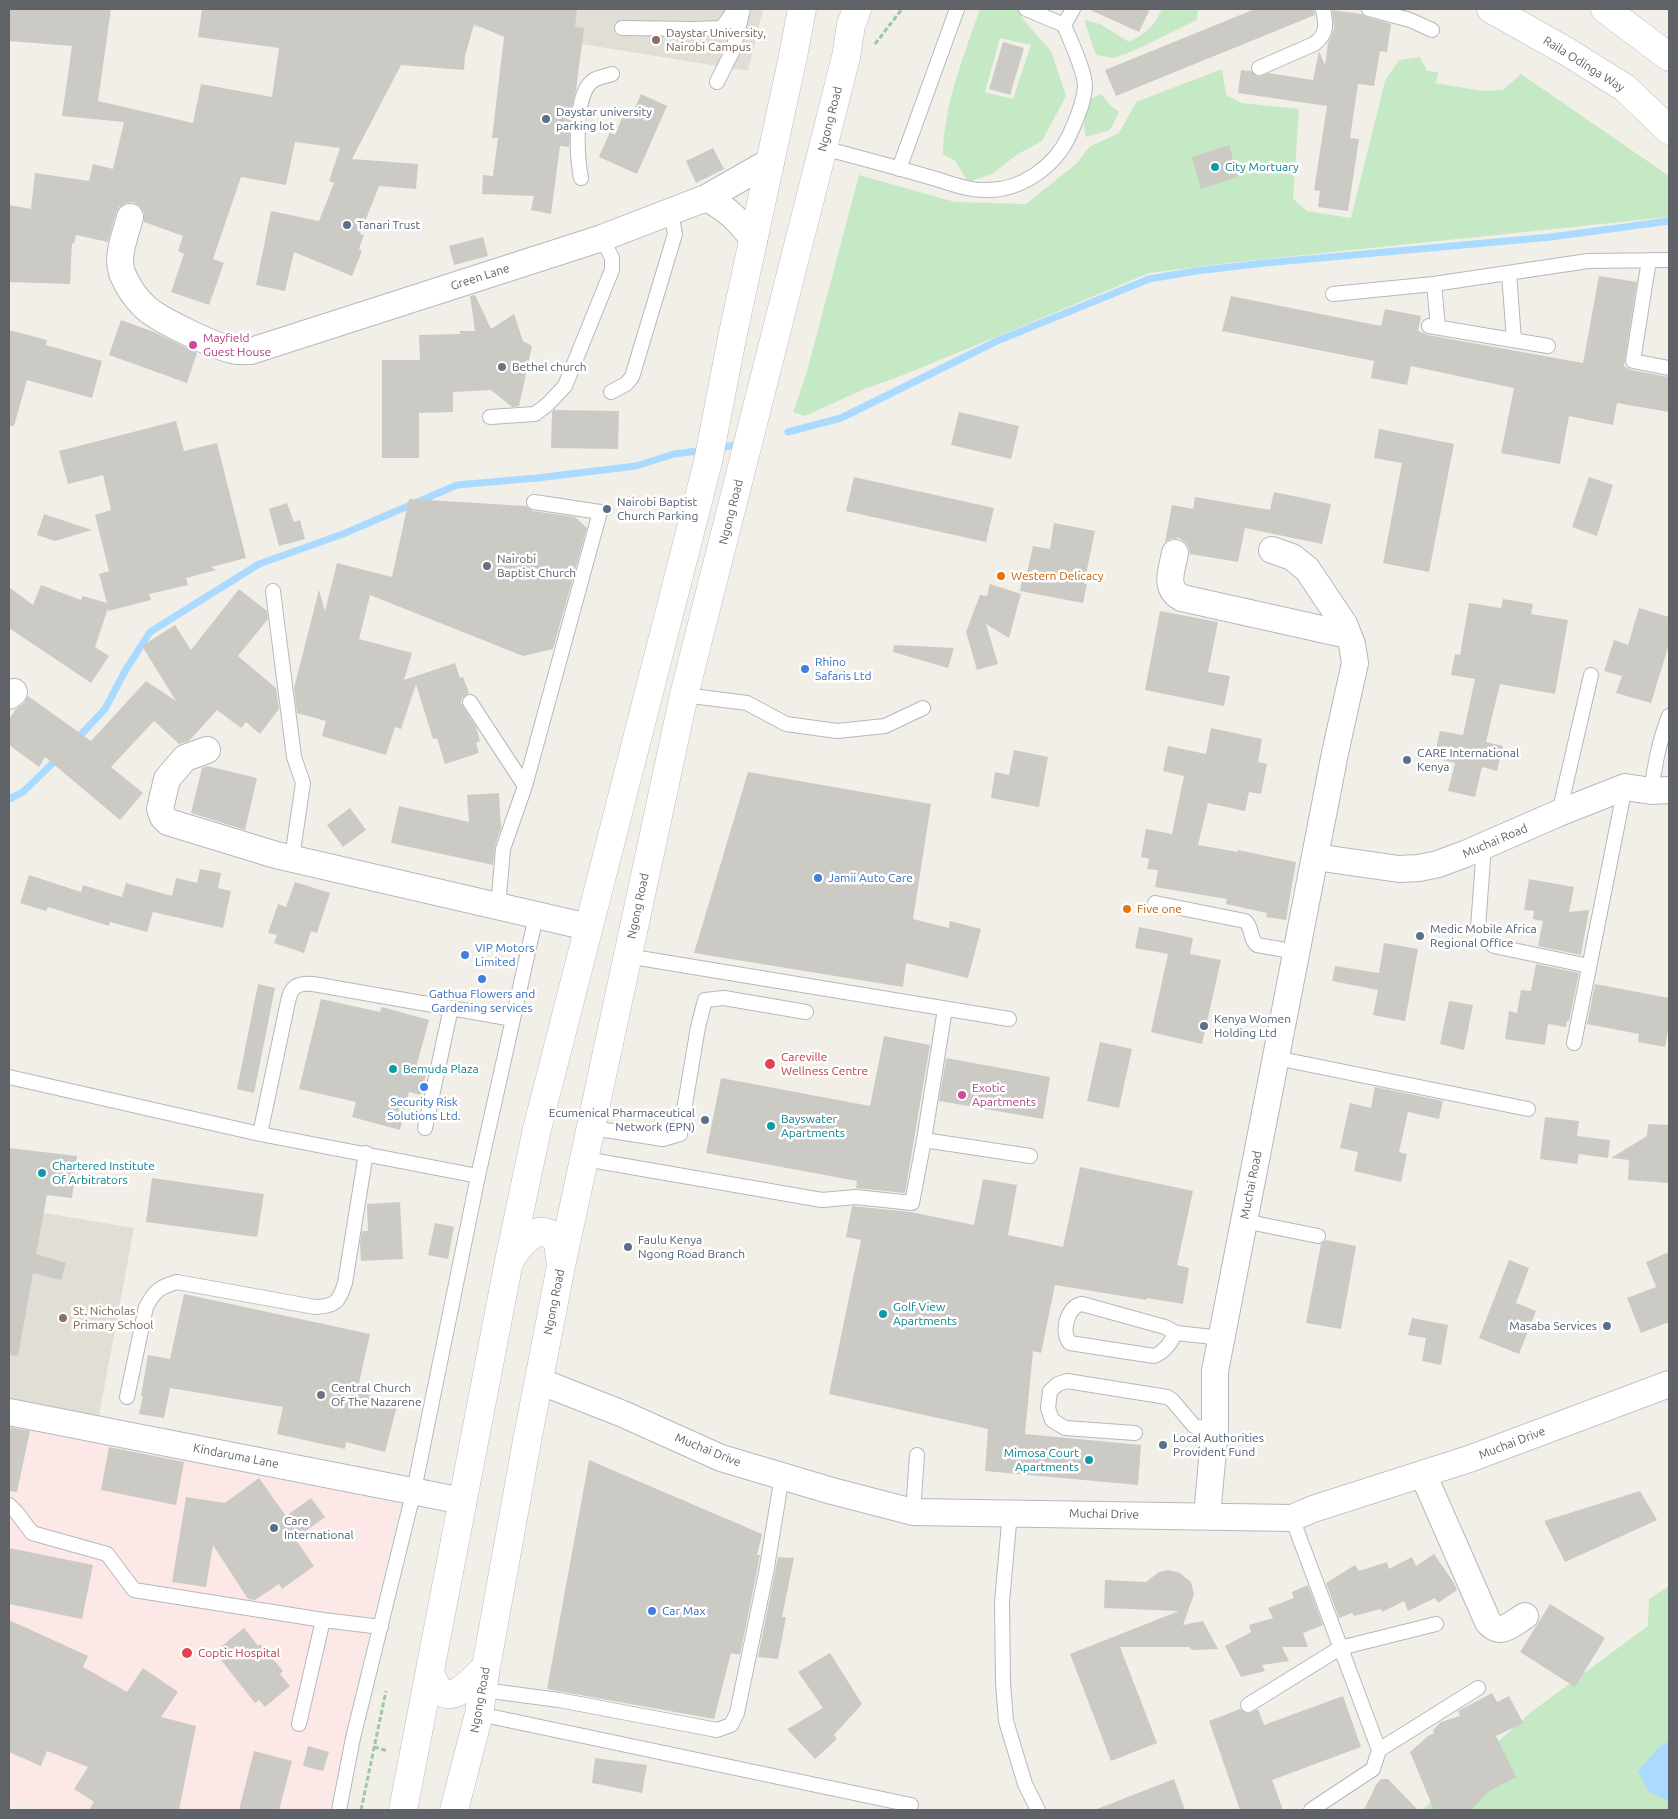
<!DOCTYPE html>
<style>
body{margin:0}
#map{position:relative;width:1678px;height:1819px;overflow:hidden;background:#f1efe8;font-family:Ubuntu,sans-serif}
canvas{display:block}
.frame{position:absolute;inset:0;border:10px solid #5f6368;pointer-events:none}
</style>
<div id="map">
<canvas width="1678" height="1819"></canvas>
<div class="frame"></div>
</div>
<script>
const ctx = document.querySelector('canvas').getContext('2d');
ctx.lineJoin = 'round';
function paint(path, color) { ctx.fillStyle = color; ctx.fill(path, 'evenodd'); }
function stroke(path, color, width, dash) { ctx.strokeStyle = color; ctx.lineWidth = width; ctx.lineCap = dash ? 'butt' : 'round'; ctx.setLineDash(dash || []); ctx.stroke(path); }
function drawText(font, color, halo, rows, align = 'center') {
  ctx.font = font + ' Ubuntu,sans-serif'; ctx.lineWidth = 5; ctx.setLineDash([]); ctx.textBaseline = 'middle'; ctx.strokeStyle = halo; ctx.fillStyle = color; for (const [text, x, y, turn = 0] of rows) {
    ctx.save(); ctx.translate(x, y); ctx.rotate((+turn || 0) * Math.PI / 180); ctx.textAlign = isNaN(turn) ? turn : align; if (halo) ctx.strokeText(text, 0, 0); ctx.fillText(text, 0, 0); ctx.restore();
  }
}
paint(new Path2D(`
 M366,9h397l-15,62z
 M9,1207l125,21 -36,193 -89,-14z`), '#e1ded6');
paint(new Path2D(`
 M9,1423l389,80 -67,307h-282l-40,-7z`), '#fce8e6');
paint(new Path2D(`
 M980,9h40l1,8 30,34 15,45 -24,45 -24,13 -26,20 -24,8 -13,-21 -12,-7c1,-50 21,-99 37,-145zM1000,38l31,7 -18,54 -28,-7z
 M1162,9h36l-1,11 -64,31 -19,7 -18,-3 -12,-35 16,4 29,18c17,-9 25,-15 33,-33z
 M1420,57l7,14 11,1 -2,11 46,8 21,-1 18,-16 148,102v41l-432,45 -88,11 -148,62 -108,44 -29,10 -59,27 -12,-4 13,-37 53,-200 96,27 71,2 51,-41 12,-16 30,-14 17,-31 86,-33 4,26 15,8 58,6 -6,90 14,12 44,7 34,-137 14,-21z
 M1101,94l9,11 9,7 -9,18 -24,7 -2,-10 3,-26z
 M1669,1586v224h-247l109,-98 117,-86 1,-27z`), '#c5e8c5');
paint(new Path2D(`
 M1669,1741v60l-20,-9 -11,-21 21,-24z`), '#aadaff');
stroke(new Path2D(`
 M788,432l53,-14 156,-77 152,-62 47,-8 69,-8 286,-26 118,-16
 M718,448l24,-4
 M76,740l29,-31 20,-38 25,-39 109,-68 84,-30 114,-49 80,-7 99,-12 38,-12 31,-4
 M9,799l14,-7 35,-34`), '#aadaff', 7);
paint(new Path2D(`
 M9,9h102l-13,92 95,22 8,-39 71,13 7,-49 -81,-11 4,-28h375l-2,18 9,1 -8,62 -5,20 -2,37 -9,-1 -9,68 -20,-4 3,-14 -52,-2 1,-19 10,1 5,-38h-6l12,-101 -30,-13 -9,32 -1,14 -63,-5 -49,94 66,5 -2,25 -37,-3 -19,48 4,1 -5,14 3,2 -10,25 -58,-24 -9,39 -29,-6 15,-74 48,10 15,-38 -5,-2 11,-33 -45,-6 -9,43 -45,-8 -28,82 11,4 -15,42 -38,-13 13,-38 -6,-3 5,-15 -39,-14v-9l-4,-7 -7,-4 -7,1 -7,4 -3,6 -8,29 -32,-7 -2,9 -2,-1 -2,41 -61,-2v-77l22,4 4,-36 54,8 4,-17 20,5 11,-47 -62,-6 10,-70 -63,-5z
 M1088,9h62l-11,23z
 M1255,9h59l1,6 -199,81 -11,-26z
 M1332,10l30,4 5,3 24,7 -4,28 -7,-1 -6,35 -16,-2 -8,54 9,1 -11,72 -30,-4 2,-16 -6,-1 13,-84 -89,-13 3,-23 10,1 7,6 10,-4 45,7 6,-29 6,14 3,-22 6,-14z
 M1003,42l21,6 -14,47 -21,-6z
 M641,94l26,12 -30,68 -38,-17 11,-25 5,3 10,-24 7,4z
 M1229,145l9,32 -37,12 -9,-32z
 M713,148l11,21 -28,14 -10,-22z
 M483,237l5,19 -34,9 -5,-19z
 M1599,276l38,6 -13,84 7,4 38,7v35l-52,-9 -4,22 -44,-9 -9,48 -59,-11 13,-65 -103,-22 -4,19 -36,-7 3,-17 -152,-30 9,-35 150,30 4,-17 36,7 -3,15 10,4 155,28z
 M475,295l16,34 23,-15 9,27 9,5 -13,60 -7,1 -21,-17 -38,2v20l-34,1v45h-37v-98h38l-1,-25 42,-1 -2,-3h16l-5,-35z
 M121,320l33,12 43,21 -10,30 -78,-28z
 M9,330l38,10 -1,5 56,16 -10,37 -65,-18 -13,46h-5z
 M554,410l65,1 -1,38 -67,-1 1,-36z
 M959,412l60,14 -8,33 -60,-14z
 M176,421l8,30 33,-8 29,115 -35,9 5,3 -30,8 2,7 -39,9 2,6 -43,11v-3l-13,39 14,9 -18,27 -82,-55v-41l24,18 8,-20 40,15 2,-4 24,7 -8,-29 10,-3 -14,-56 16,-5 -8,-35 -35,9 -9,-33z
 M1379,429l75,15 -25,128 -46,-9 19,-100 -28,-5z
 M854,477l140,31 -8,34 -140,-31z
 M1589,477l24,8 -16,51 -25,-9z
 M1274,492l57,12 -9,40 -77,-16 -7,34 -48,-8 -1,-6 -4,-6 -6,-4 -8,1 -6,3 7,-37 21,4 2,-12 75,13z
 M409,499l117,7 7,5 42,6 12,11 -34,121 -30,7 -153,-61 -11,44 53,14 -8,27 51,-17 5,15 3,-1 6,16 -7,5 -1,5 15,24 4,14 -4,2 3,10 -34,11 -8,-26 -4,1 -17,-55 -15,45 -6,-2 -9,28 -64,-19 4,-15 -29,-8 -3,-25 25,-98 6,21 12,-48 55,14z
 M287,503l7,19 6,-2 5,19 -26,7 -10,-37z
 M44,514l48,16 -37,11 -18,-6z
 M1054,523l41,8 -11,53h3l-4,19 -63,-12 3,-19 4,1 6,-27 17,3z
 M990,584l31,10 -12,44 -23,-14 12,40 -21,6 -11,-38 14,-37 7,1z
 M239,589l28,22 1,8 -30,37 38,32 3,21 -19,25 -14,-12 -5,6 -24,-18 -28,31 -10,3 -25,-23 -43,46 32,26 -23,27 -75,-63 -6,10 -30,-22v-26l7,-10 8,-6 4,-7 63,45 55,-60 30,20 -34,-55 33,-21 16,25z
 M1503,599l30,5 -2,10 37,6 -13,74 -55,-10 -14,58 17,4 -6,25 -15,-4 -7,30 -27,-6 7,-28 -21,-5 6,-27 23,4 12,-56 -24,-4 4,-21 5,1 9,-52 32,5z
 M1639,608l30,9v27l-18,59 -35,-10 6,-17 -18,-5 10,-31 14,5z
 M1160,611l58,11 -10,50 22,4 -6,30 -79,-16z
 M894,645l60,3 -6,20 -55,-16z
 M1211,728l51,11 -4,23 9,2 -6,30 -12,-2 -4,19 -37,-8 -10,42 40,7v-2l58,12 -10,58 -20,-3 1,-4 -41,-9 1,-5 -72,-12 3,-17 -11,-1 2,-10 -8,-2 5,-28 26,5 12,-58 -21,-5 5,-25 38,8z
 M1014,750l34,7 -9,50 -48,-9 4,-26 14,3z
 M207,766l50,12 -12,52 -54,-17 11,-45z
 M748,772l183,32 -18,115 36,9 1,-7 31,8 -13,49 -62,-15 -3,24 -209,-34z
 M499,793l2,35 -6,18 -2,19 -102,-22 8,-37 70,16 -2,-27z
 M350,808l16,22 -23,17 -16,-22z
 M200,869l21,4 -3,15 13,3 -8,37 -70,-16 -6,20 -37,-10 -1,4 -61,-19 -2,4 -26,-8 9,-28 52,17 2,-7 39,12 4,-14 46,13 4,-18 21,5z
 M1529,879l45,8 -5,25 20,-2 -8,45 -43,-9 5,-25 -10,-2 1,-8 -10,-1z
 M295,882l35,11 -13,40 -6,-2 -7,22 -30,-10 3,-8 -9,-2 10,-29 8,3z
 M1139,927l54,11 -3,16 31,6 -19,84 -51,-12 17,-78 -33,-6z
 M1384,943l34,6 -13,72 -32,-6 5,-25 -46,-9 3,-15 44,7z
 M1536,964l43,9 -10,48h-2l-1,6 -18,-3 -3,21 -40,-6 4,-28 8,2 4,-23 10,1z
 M258,984l17,4 -21,105 -17,-4z
 M1595,984l74,14v27l-4,22 -27,-5 1,-8 -52,-10z
 M321,999l59,13 2,-5 47,13 -13,47 11,3 -6,25 -12,-3 -9,38 -48,-13 4,-15 -57,-13z
 M1449,1001l24,4 -9,45 -24,-6z
 M884,1036l46,9 -25,148 -49,-5 1,-7 -151,-28 15,-75 149,28z
 M1100,1042l32,7 -13,59 -32,-7z
 M946,1058l104,19 -7,42 -104,-18z
 M1375,1087l68,14 -4,18 -31,-7 -9,40 8,2 -6,28 -47,-11 4,-19 -18,-4 10,-45 21,5z
 M1545,1117l34,4 -2,15 33,4 -2,18 -29,-4 -2,10 -37,-5z
 M1648,1124l21,1v58l-41,-3 1,-20 -18,-2 36,-22z
 M9,1148l68,8 -5,42 -25,-3 -11,59 30,9 -5,17 -28,-7 -15,83 -9,-1z
 M1080,1167l113,24 -16,74 12,3 -6,36 -36,-6v2l-92,-15 -14,68 -8,-2 -8,83 116,11 -3,40 -153,-14 3,-42 -159,-35 32,-154 -15,-3 6,-31 59,6 63,13 9,-46 34,6 -9,50 55,12z
 M152,1178l112,16 -7,43 -111,-15z
 M400,1202l3,57 -42,2 -1,-18 2,-12h6l-1,-27z
 M435,1223l19,4 -6,32 -20,-4z
 M1326,1240l30,6 -15,83 -35,-6 15,-79z
 M1669,1252v70l-28,11 -14,-35 29,-11 -10,-25z
 M1509,1260l20,8 -13,35 20,8 -17,43 -40,-16z
 M184,1294l186,40 -13,58 41,10 -13,50 -39,-10 -1,7 -68,-15 6,-27 -113,-19 -6,30 -25,-4 4,-18h-2l7,-41 22,4z
 M1412,1318l36,7 -7,40 -19,-4 4,-23 -18,-3z
 M9,1427l21,4 -13,61 -8,-1z
 M109,1447l75,15 -8,43 -75,-15z
 M589,1460l173,74 -5,21h3l-3,16 -17,84 -9,-2 -17,66 -167,-30z
 M259,1478l27,38 25,-18 14,19 -30,22 19,27 -32,23 -3,-5 -24,16 -7,-1 -35,-54 -7,42 -34,-5 14,-85 39,6z
 M1640,1491l17,29 -92,42 -21,-41z
 M9,1548l84,17 -11,54 -73,-15z
 M1434,1554l20,29 3,7 -19,13 -3,-5 -27,13 -4,-10 -22,11 -1,-3 -27,7 -2,-3 -13,5 -13,-35 29,-18 4,6 28,-9 2,7 23,-12 4,9z
 M778,1557l16,1 -12,59h4l-8,42 -20,-2z
 M1168,1570l12,3 11,9 3,12 -11,31 20,-4 15,28 -26,1 -3,-3h-69l37,96 -46,18 -41,-107 109,-43 -75,-3 1,-28 41,2 13,-10z
 M1308,1585l15,40 -20,8 5,14h-26l7,14 -27,4 3,6 -24,6 -16,-31 26,-14 -2,-7 24,-7 -5,-10 26,-10 -2,-6z
 M1550,1604l55,34 -30,49 -55,-35z
 M9,1620l79,36 -5,11 44,25 16,-24 35,24 -17,25 35,9 -17,84h-90l5,-8 -20,-13 14,-22 -41,-16 -6,15 -32,-14z
 M244,1628l14,18 2,-2 23,27 -3,3 10,12 -25,21 -6,-7 -4,3 -34,-43 4,-2 -7,-9z
 M830,1653l32,51 -28,31 3,4 -22,20 -28,-30 36,-21 -25,-36z
 M1492,1693l5,9 12,-6 14,27 -27,13 20,41 -28,15 -17,18h-37l-24,-58 18,-16 6,-3 -1,-3 8,-8 19,-6 -2,-5z
 M1343,1696l18,51 -89,33 11,30h-43l-31,-89 31,-12 8,5 10,-5 6,16z
 M308,1746l21,6 -6,19 -20,-5z
 M254,1751l38,10 -13,49h-40z
 M595,1758l52,7 -5,28 -50,-10z
 M1174,1779l11,31h-87l-1,-1z
 M1381,1779h7l30,31h-54l12,-25z`), '#cccac5');
const lane = new Path2D(`
 M1369,9l41,11 22,10
 M1064,25l9,-16
 M622,28l73,1 27,-1 13,-19
 M1259,68l55,-24c14,-10 12,-20 9,-35
 M717,82l16,-32 10,-41
 M823,148c38,10 76,20 113,31 17,5 34,12 52,11 34,0 67,-24 81,-54 7,-15 15,-33 16,-50 0,-15 -15,-46 -21,-61l-38,-16
 M899,169l58,-160
 M581,178c-4,-20 -8,-86 13,-98 5,-3 13,-4 18,-6
 M1649,260l-16,101 36,7
 M1509,273l5,67
 M1434,284l4,43
 M1333,294l101,-10 154,-23 81,-1
 M1429,326l119,20
 M611,392l15,-8 6,-7 43,-143 -4,-22
 M490,417l45,-3 13,-10 17,-18 47,-116v-12l-10,-20
 M273,591l21,166 9,26 -11,75
 M684,695l63,8 39,21 51,7 48,-5 38,-18
 M470,702l55,84
 M1651,791c4,-26 8,-50 18,-75
 M1559,813l32,-138
 M1484,845l-6,83 6,11 10,7 95,20
 M1155,903l90,18c8,6 4,18 12,24l40,7
 M498,907l5,-58 22,-63 75,-274 -66,-10
 M627,956l382,63
 M1574,1043l51,-256
 M1276,1058l252,51
 M9,1077l251,57 218,42
 M425,1128l26,-120
 M592,1128l71,11 17,-5 18,-107 7,-27 19,-2 82,14
 M260,1134l26,-123c4,-20 5,-29 27,-27l200,35
 M924,1140l106,16
 M585,1159l237,41 34,-3 56,6 12,-63 21,-131
 M1244,1221l74,15
 M1176,1333c-6,10 -11,19 -22,23l-84,-13c-10,-10 -2,-38 12,-39l83,23 11,6 46,5
 M127,1397l19,-90c9,-17 14,-20 31,-25l138,25c21,-1 24,-5 30,-24l21,-130
 M1135,1433l-70,-5 -13,-8 -4,-12 2,-17 8,-7 9,-3 100,16 5,3 22,26 2,1 19,1
 M9,1505l8,8 15,20 75,21 27,36 189,30 58,7
 M913,1512l4,-57
 M1010,1512l-8,90 1,81 3,38 19,63 13,26
 M1292,1518l87,232
 M483,1690l76,10 158,30 14,-5 6,-12 29,-140 16,-97
 M1248,1705l92,-57 96,-24
 M479,1714l432,91
 M299,1724l24,-104
 M339,1810l14,-72 61,-248 64,-314 58,-260
 M1311,1810l62,-41 6,-19 99,-62`);
const street = new Path2D(`
 M706,198c21,10 34,24 48,42
 M130,217c-4,17 -14,38 -8,56 5,12 14,26 24,35 15,13 66,37 86,42 6,2 13,1 19,1l351,-113 104,-40 65,-37
 M1175,553c-3,17 -12,35 7,45l166,37
 M9,696l5,-4
 M207,750l-22,8 -18,21 -7,30 3,8 5,5 108,33 312,72
 M1315,857l84,12 20,-1 19,-4 27,-10 94,-41 66,-26 26,4 18,-1
 M539,1381l84,33 98,44 111,33 81,21 379,6 21,-9 156,-50 200,-75
 M9,1412l454,89
 M1423,1474l65,148c13,15 23,2 37,-6
 M1207,1516l8,-88v-57l120,-618 20,-90 -3,-19 -8,-20 -37,-55 -15,-12 -20,-7`);
const secondary = new Path2D(`
 M1491,9l75,42 59,37 44,42
 M1605,9l64,48
 M510,1260c8,-12 22,-35 40,-26 3,2 6,6 8,8l3,23
 M430,1672c2,5 4,11 7,15 15,21 38,-10 49,-20
 M403,1810l106,-549 28,-132 171,-667 24,-124 60,-277 10,-52
 M454,1810l25,-96 7,-47 41,-226 34,-175 123,-571 162,-638 5,-32 6,-16`);
stroke(lane, '#b5b8bc', 16);
stroke(street, '#b5b8bc', 28);
stroke(secondary, '#b6babf', 29);
stroke(new Path2D(`
 M875,44l27,-35
 M374,1747l14,4
 M361,1810l25,-119`), '#9cc7a9', 3, [5, 2.5]);
stroke(lane, '#fff', 14);
stroke(street, '#fff', 26);
stroke(secondary, '#fff', 28);
for (const [x, y, r, color] of [
 [656,40,5,"#8d6e63"],
 [546,119,5,"#5c6f8a"],
 [1215,167,5,"#0f9aa8"],
 [347,225,5,"#5c6f8a"],
 [193,345,5,"#d1479c"],
 [502,367,5,"#6b7280"],
 [607,509,5,"#5c6f8a"],
 [487,566,5,"#6b7280"],
 [1001,576,5,"#e8710a"],
 [805,669,5,"#3f7fe0"],
 [1407,760,5,"#5c6f8a"],
 [818,878,5,"#3f7fe0"],
 [1127,909,5,"#e8710a"],
 [1420,936,5,"#5c6f8a"],
 [465,955,5,"#3f7fe0"],
 [482,979,5,"#3f7fe0"],
 [1204,1026,5,"#5c6f8a"],
 [770,1064,6,"#e0444e"],
 [393,1069,5,"#0f9aa8"],
 [424,1087,5,"#3f7fe0"],
 [962,1095,5,"#d1479c"],
 [705,1120,5,"#5c6f8a"],
 [771,1126,5,"#0f9aa8"],
 [42,1173,5,"#0f9aa8"],
 [628,1247,5,"#5c6f8a"],
 [883,1314,5,"#0f9aa8"],
 [63,1318,5,"#8d6e63"],
 [1607,1326,5,"#5c6f8a"],
 [321,1395,5,"#6b7280"],
 [1163,1445,5,"#5c6f8a"],
 [1089,1460,5,"#0f9aa8"],
 [274,1528,5,"#5c6f8a"],
 [652,1611,5,"#3f7fe0"],
 [187,1653,6,"#e0444e"]
]) { const dot = new Path2D(); dot.arc(x, y, r, 0, 2 * Math.PI); ctx.fillStyle = color; ctx.fill(dot); stroke(dot, '#fff', 2); }
drawText('12px', '#785e54', '#fff', [
 ["Daystar University,",666,33],
 ["Nairobi Campus",666,47],
 ["St. Nicholas",73,1311],
 ["Primary School",73,1325]
], 'left');
drawText('12px', '#5f6368', '#fff', [
 ["Raila Odinga Way",1584,64,32],
 ["Ngong Road",830,119,-76],
 ["Green Lane",480,277,-18],
 ["Ngong Road",731,512,-76],
 ["Muchai Road",1495,841,-23],
 ["Ngong Road",638,906,-78],
 ["Muchai Road",1251,1185,-79],
 ["Ngong Road",554,1302,-79],
 ["Muchai Drive",1512,1443,-21],
 ["Muchai Drive",708,1450,22],
 ["Kindaruma Lane",236,1456,11],
 ["Muchai Drive",1104,1514,1],
 ["Ngong Road",480,1700,-80]
]);
drawText('12px', '#4e5e75', '#fff', [
 ["Daystar university",556,112],
 ["parking lot",556,126],
 ["Tanari Trust",357,225],
 ["Nairobi Baptist",617,502],
 ["Church Parking",617,516],
 ["CARE International",1417,753],
 ["Kenya",1417,767],
 ["Medic Mobile Africa",1430,929],
 ["Regional Office",1430,943],
 ["Kenya Women",1214,1019],
 ["Holding Ltd",1214,1033],
 ["Ecumenical Pharmaceutical",695,1113,"right"],
 ["Network (EPN)",695,1127,"right"],
 ["Faulu Kenya",638,1240],
 ["Ngong Road Branch",638,1254],
 ["Masaba Services",1597,1326,"right"],
 ["Local Authorities",1173,1438],
 ["Provident Fund",1173,1452],
 ["Care",284,1521],
 ["International",284,1535]
], 'left');
drawText('12px', '#0d838f', '#fff', [
 ["City Mortuary",1225,167],
 ["Bemuda Plaza",403,1069],
 ["Bayswater",781,1119],
 ["Apartments",781,1133],
 ["Chartered Institute",52,1166],
 ["Of Arbitrators",52,1180],
 ["Golf View",893,1307],
 ["Apartments",893,1321],
 ["Mimosa Court",1079,1453,"right"],
 ["Apartments",1079,1467,"right"]
], 'left');
drawText('12px', '#b23c85', '#fff', [
 ["Mayfield",203,338],
 ["Guest House",203,352],
 ["Exotic",972,1088],
 ["Apartments",972,1102]
], 'left');
drawText('12px', '#5b616d', '#fff', [
 ["Bethel church",512,367],
 ["Nairobi",497,559],
 ["Baptist Church",497,573],
 ["Central Church",331,1388],
 ["Of The Nazarene",331,1402]
], 'left');
drawText('12px', '#c56008', '#fff', [
 ["Western Delicacy",1011,576],
 ["Five one",1137,909]
], 'left');
drawText('12px', '#366cbe', '#fff', [
 ["Rhino",815,662],
 ["Safaris Ltd",815,676],
 ["Jamii Auto Care",828,878],
 ["VIP Motors",475,948],
 ["Limited",475,962],
 ["Gathua Flowers and",482,994,"center"],
 ["Gardening services",482,1008,"center"],
 ["Security Risk",424,1102,"center"],
 ["Solutions Ltd.",424,1116,"center"],
 ["Car Max",662,1611]
], 'left');
drawText('12px', '#be3a42', '#fff', [
 ["Careville",781,1057],
 ["Wellness Centre",781,1071],
 ["Coptic Hospital",198,1653]
], 'left');
</script>
